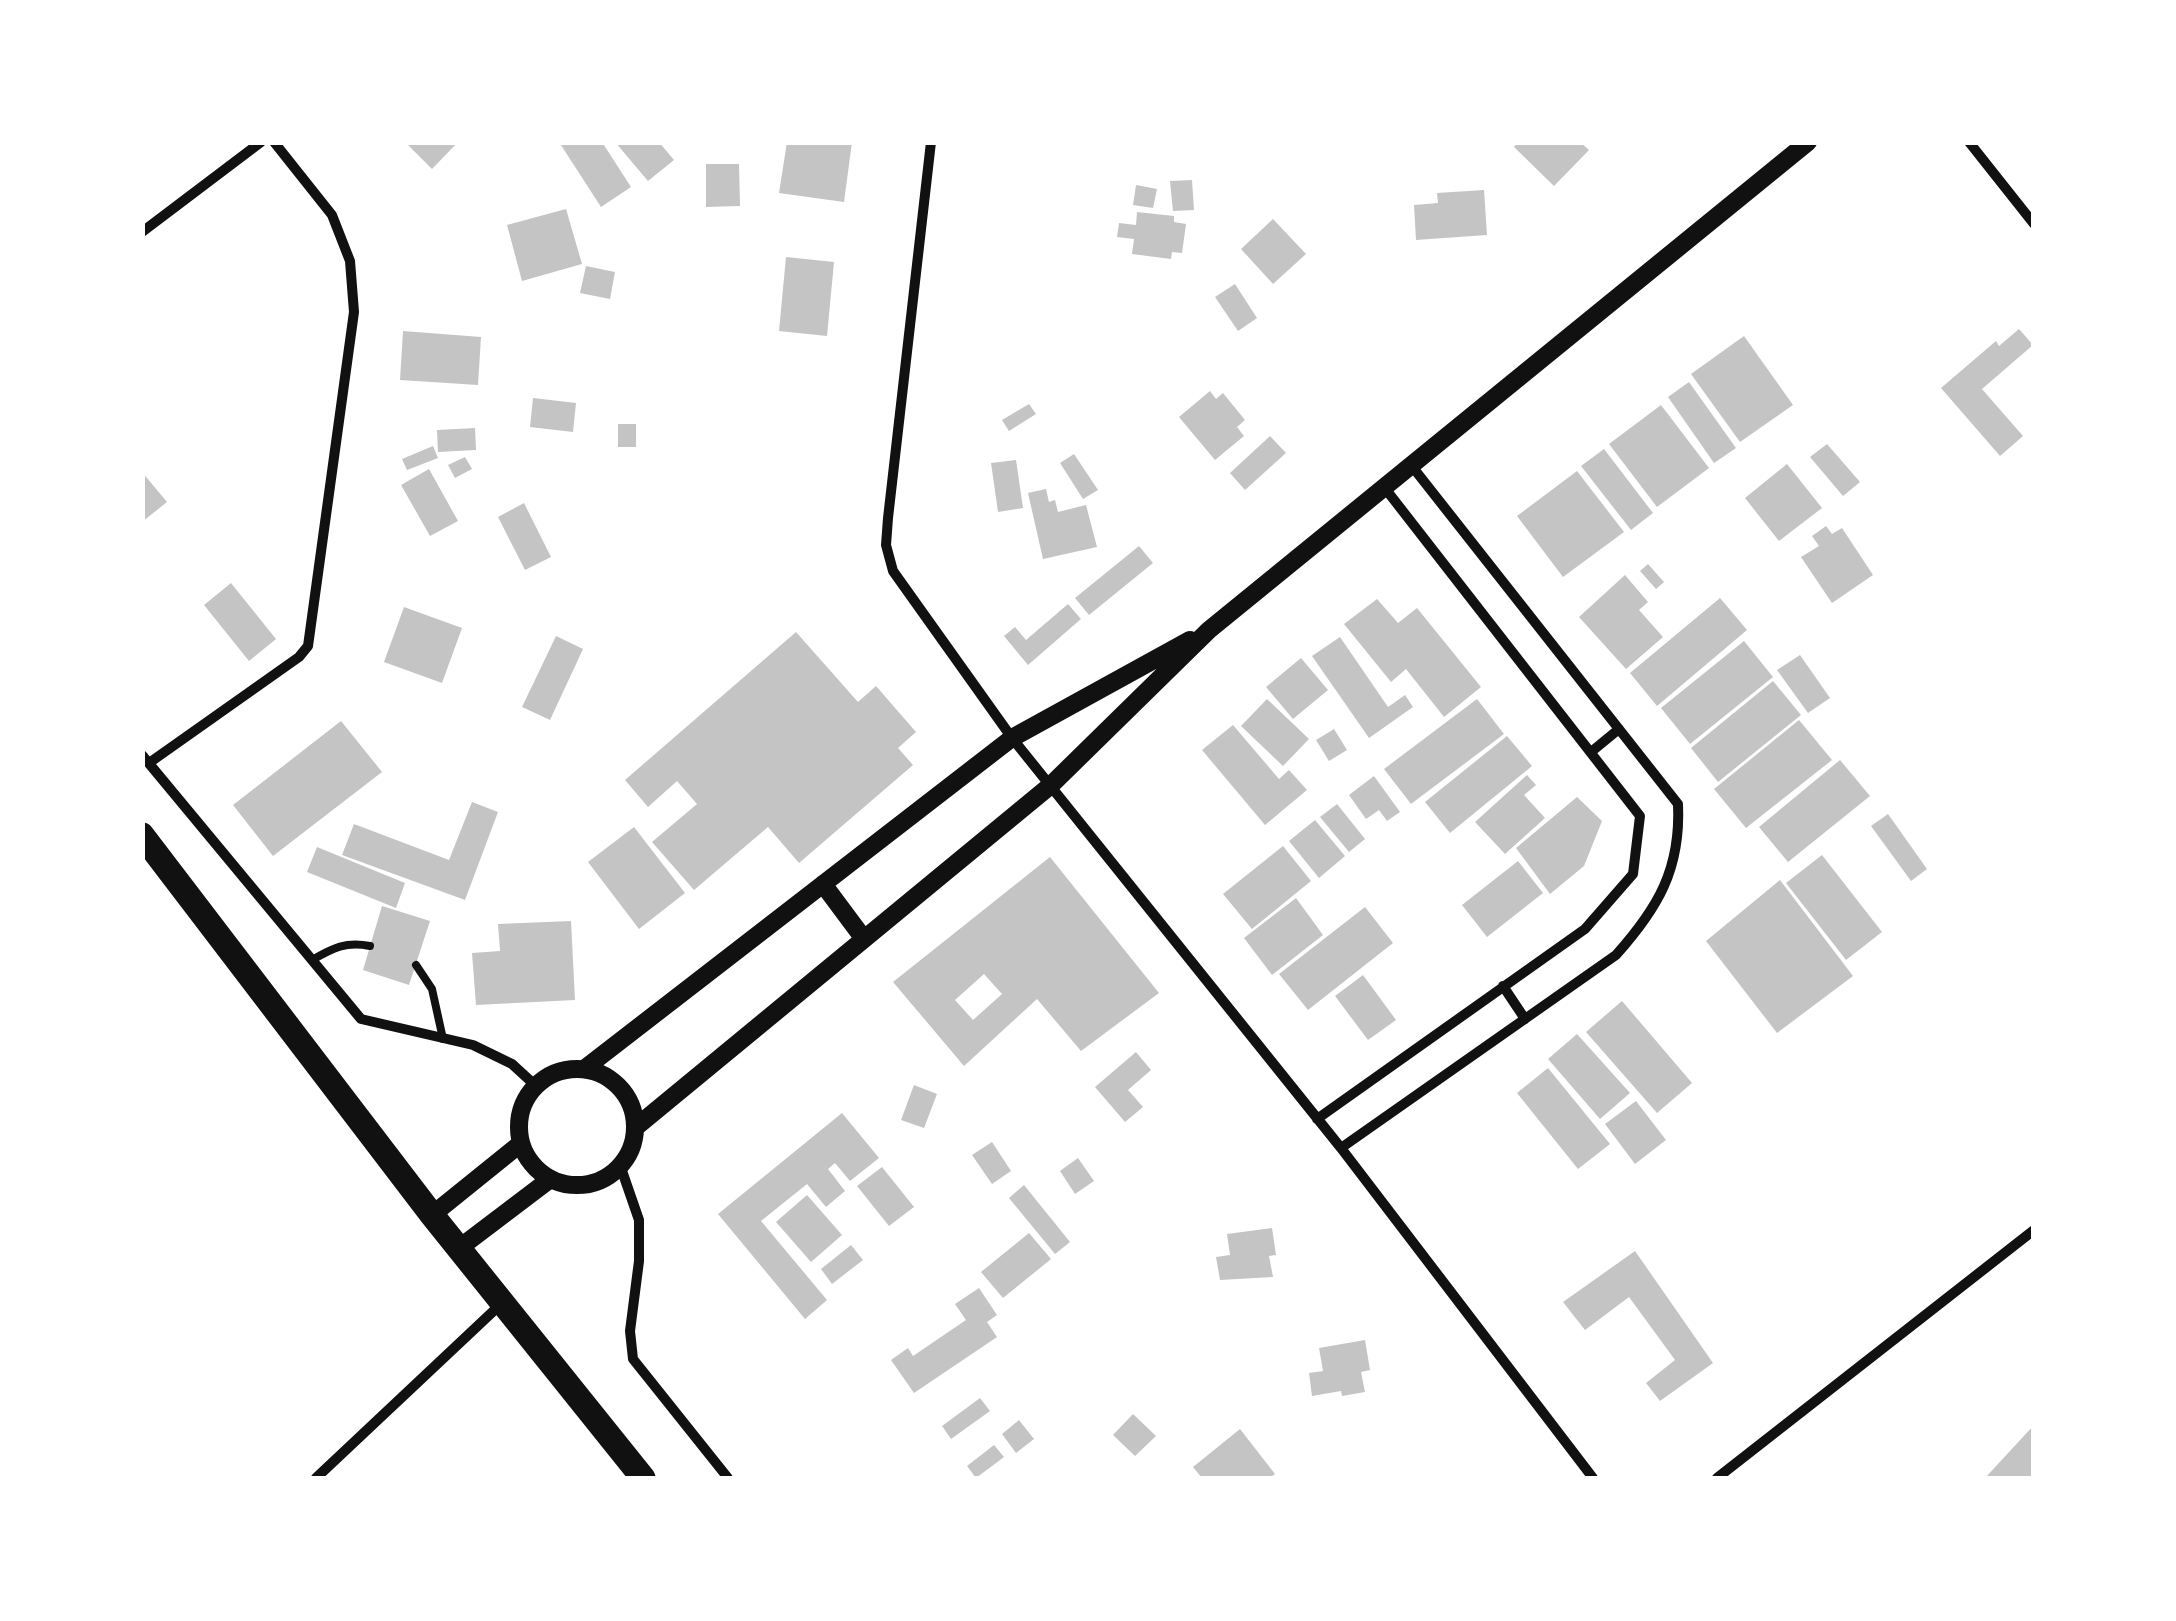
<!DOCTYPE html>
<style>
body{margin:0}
#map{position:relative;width:2176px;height:1621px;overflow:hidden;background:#fff;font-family:Arial,sans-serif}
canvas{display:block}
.frame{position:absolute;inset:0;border:145px solid #fff;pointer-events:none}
</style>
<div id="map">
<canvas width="2176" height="1621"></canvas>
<div class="frame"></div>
</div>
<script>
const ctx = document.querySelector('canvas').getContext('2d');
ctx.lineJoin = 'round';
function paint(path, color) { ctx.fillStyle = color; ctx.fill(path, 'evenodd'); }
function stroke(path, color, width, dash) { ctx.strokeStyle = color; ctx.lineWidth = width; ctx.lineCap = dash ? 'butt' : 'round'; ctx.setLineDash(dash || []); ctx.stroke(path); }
paint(new Path2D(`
 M405,142h53l-26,27z
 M559,142h43l29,45 -30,20z
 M615,142h44l15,18 -26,21z
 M787,142h65l-8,60 -65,-9z
 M1518,142h62l9,8 -35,36 -40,-39z
 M706,164h33l1,42 -34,1z
 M1192,180l2,30 -21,1 -3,-30z
 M1136,185l21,4 -4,19 -20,-3z
 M1484,190l3,45 -71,5 -2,-35 24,-2 -1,-10z
 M566,209l16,55 -60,17 -15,-56z
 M1137,212l37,4v6l12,2 -4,29 -10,-1 -1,7 -39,-5 2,-15 -17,-2 2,-14 17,2z
 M1273,219l33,35 -33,30 -32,-35z
 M786,257l48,5 -7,74 -48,-5z
 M586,266l29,6 -5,27 -30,-6z
 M1235,284l22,34 -19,13 -23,-34z
 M2019,329l14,16 -51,44 41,47 -23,20 -59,-68 55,-47 3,5z
 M403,331l78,6 -3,48 -78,-5z
 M1744,336l49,69 -53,37 -49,-68z
 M1689,382l47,66 -22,15 -46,-66z
 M1210,391l6,8 7,-6 22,27 -8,7 7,9 -29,24 -36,-43z
 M533,398l43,5 -3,29 -43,-5z
 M1029,404l7,10 -27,17 -7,-11z
 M1661,405l48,63 -52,39 -48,-63z
 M618,424h18v23h-18z
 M475,428l1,22 -38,2 -1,-22z
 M1270,436l16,17 -41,37 -15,-17z
 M1827,444l33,38 -17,14 -33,-39z
 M433,446l5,12 -31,12 -5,-11z
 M1604,449l49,64 -22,17 -50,-64z
 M1074,454l24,36 -15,9 -23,-36z
 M465,457l7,12 -17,9 -7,-13z
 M1016,460l7,48 -25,4 -7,-49z
 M1787,464l35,44 -43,33 -34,-43z
 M429,469l29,52 -28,15 -29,-51z
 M1577,471l47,61 -61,45 -46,-61z
 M142,472l25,30 -25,20z
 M1046,489l3,13 6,-2 3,12 28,-7 11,42 -54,12 -15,-66z
 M524,503l27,54 -26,13 -27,-53z
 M1826,526l6,8 10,-6 31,47 -41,28 -31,-46 18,-11 -7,-10z
 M1139,546l14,17 -64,52 -14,-17z
 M1648,564l16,18 -8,7 -16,-18z
 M1625,575l23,27 -9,8 24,27 -37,32 -47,-52z
 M231,583l45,56 -27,22 -45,-56z
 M1720,598l27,32 -90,76 -27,-33z
 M1377,599l21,24 19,-15 64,79 -37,30 -38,-48 -15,13 -47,-58z
 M1068,604l13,15 -53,46 -24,-29 11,-9 11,13z
 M404,607l58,21 -20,55 -58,-21z
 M796,632l62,70 18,-16 40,46 -18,16 15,17 -114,98 -31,-36 -74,63 -42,-48 45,-38 -20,-23 -29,26 -23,-27z
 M556,636l27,13 -33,71 -28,-13z
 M1340,637l48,70 17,-12 8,12 -44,31 -57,-82z
 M1744,641l29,36 -83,67 -29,-36z
 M1800,655l30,43 -22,15 -31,-43z
 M1301,658l27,32 -35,29 -27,-32z
 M1773,681l28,34 -83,67 -27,-34z
 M1267,699l42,40 -26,27 -42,-40z
 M1477,699l27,35 -93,70 -27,-35z
 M1799,720l33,40 -86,68 -32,-39z
 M341,721l41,51 -109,84 -40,-51z
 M1233,725l46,54 10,-9 18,20 -42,35 -63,-75z
 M1334,729l13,21 -18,11 -13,-21z
 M1507,736l25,30 -82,67 -25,-31z
 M1840,760l30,36 -82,66 -29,-35z
 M1527,775l9,10 -12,10 21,23 -40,36 -30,-32z
 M1374,776l26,36 -13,9 -8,-11 -13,9 -17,-24z
 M1577,797l25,24 -18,45 -34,28 -34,-46z
 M472,802l26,10 -33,88 -123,-45 12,-31 95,36z
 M1337,804l28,35 -16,13 -29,-35z
 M1888,814l39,55 -16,12 -40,-55z
 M1315,820l30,36 -26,22 -30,-37z
 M634,827l51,66 -46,36 -51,-67z
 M1283,846l28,35 -59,48 -29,-35z
 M317,847l88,36 -9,25 -89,-36z
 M1822,855l60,77 -36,28 -60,-77z
 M1050,857l109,136 -78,58 -44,-52 -73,67 -71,-84zM984,974l18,20 -29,26 -18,-20z
 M1518,861l25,32 -56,44 -25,-32z
 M1780,880l73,96 -76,57 -71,-92z
 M1296,898l27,37 -51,40 -28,-37z
 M382,906l48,15 -21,64 -46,-15z
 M1365,907l28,36 -85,67 -29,-36z
 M571,921l4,79 -99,5 -4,-52 28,-2 -2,-27z
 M1363,975l33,45 -28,20 -33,-44z
 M1622,1001l70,82 -35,30 -71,-81z
 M1577,1034l53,59 -30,26 -52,-60z
 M1136,1052l15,18 -23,20 15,17 -18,15 -30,-35z
 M1548,1068l62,76 -32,25 -61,-76z
 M914,1085l23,9 -13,34 -23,-8z
 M1636,1101l30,39 -31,24 -30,-40z
 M842,1113l37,45 -29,23 -15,-18 -7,6 17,22 -19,16 -19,-23 -46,37 66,79 -22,19 -87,-105z
 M992,1142l19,29 -19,13 -20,-29z
 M1078,1158l16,23 -19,13 -15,-23z
 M882,1167l32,40 -25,19 -32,-40z
 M1024,1185l46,57 -15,12 -46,-56z
 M807,1195l35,40 -31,27 -35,-40z
 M1272,1228l4,27 -7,1 4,21 -53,3 -4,-23 14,-2 -3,-21z
 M1029,1233l22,26 -48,39 -22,-26z
 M851,1245l12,15 -31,24 -11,-15z
 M1635,1251l78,112 -53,38 -14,-18 29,-23 -46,-63 -44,33 -22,-28z
 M979,1288l18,27 -10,7 10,15 -83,56 -23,-33 17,-12 5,8 53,-36 -11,-16z
 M1365,1340l5,30 -9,2 4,20 -23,4 -1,-5 -29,5 -3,-23 14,-2 -4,-23z
 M980,1398l10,13 -39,28 -9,-13z
 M1133,1414l23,22 -21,20 -22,-21z
 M1019,1420l15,19 -18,14 -14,-19z
 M2034,1425v53h-49z
 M1240,1429l35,45 -6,4h-67l-9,-11z
 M994,1445l10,12 -28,21 -9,-12z`), '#c4c4c4');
stroke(new Path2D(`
 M312,960c21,-12 34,-19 58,-14
 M416,965l16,24 11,50`), '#111', 8);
stroke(new Path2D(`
 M931,142l-43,376 -2,27 7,26 119,167 329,410 252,330
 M1969,142l65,82
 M142,232l119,-90
 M1591,752l28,-23
 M142,755l219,264 112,26 39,19 24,22
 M149,763l150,-106 9,-11 46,-334 -4,-51 -18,-46 -58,-73
 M1503,986l22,33
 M1317,1119l268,-190 48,-55 7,-58 -256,-329
 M1341,1148l275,-193c42,-47 65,-86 62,-151l-267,-339
 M621,1168l18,52v41l-9,70 3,28 95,119
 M316,1478l186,-175
 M1717,1478l317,-248`), '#111', 10);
stroke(new Path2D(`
 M823,884l41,55
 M519 1127a58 58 0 1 1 116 0a58 58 0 1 1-116 0Z
 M584,1069l428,-331 178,-98
 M636,1127l415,-342 158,-155 599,-488
 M432,1215l88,-71
 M458,1249l91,-69`), '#111', 18);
stroke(new Path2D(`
 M142,835l290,380 211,263`), '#111', 25);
</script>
